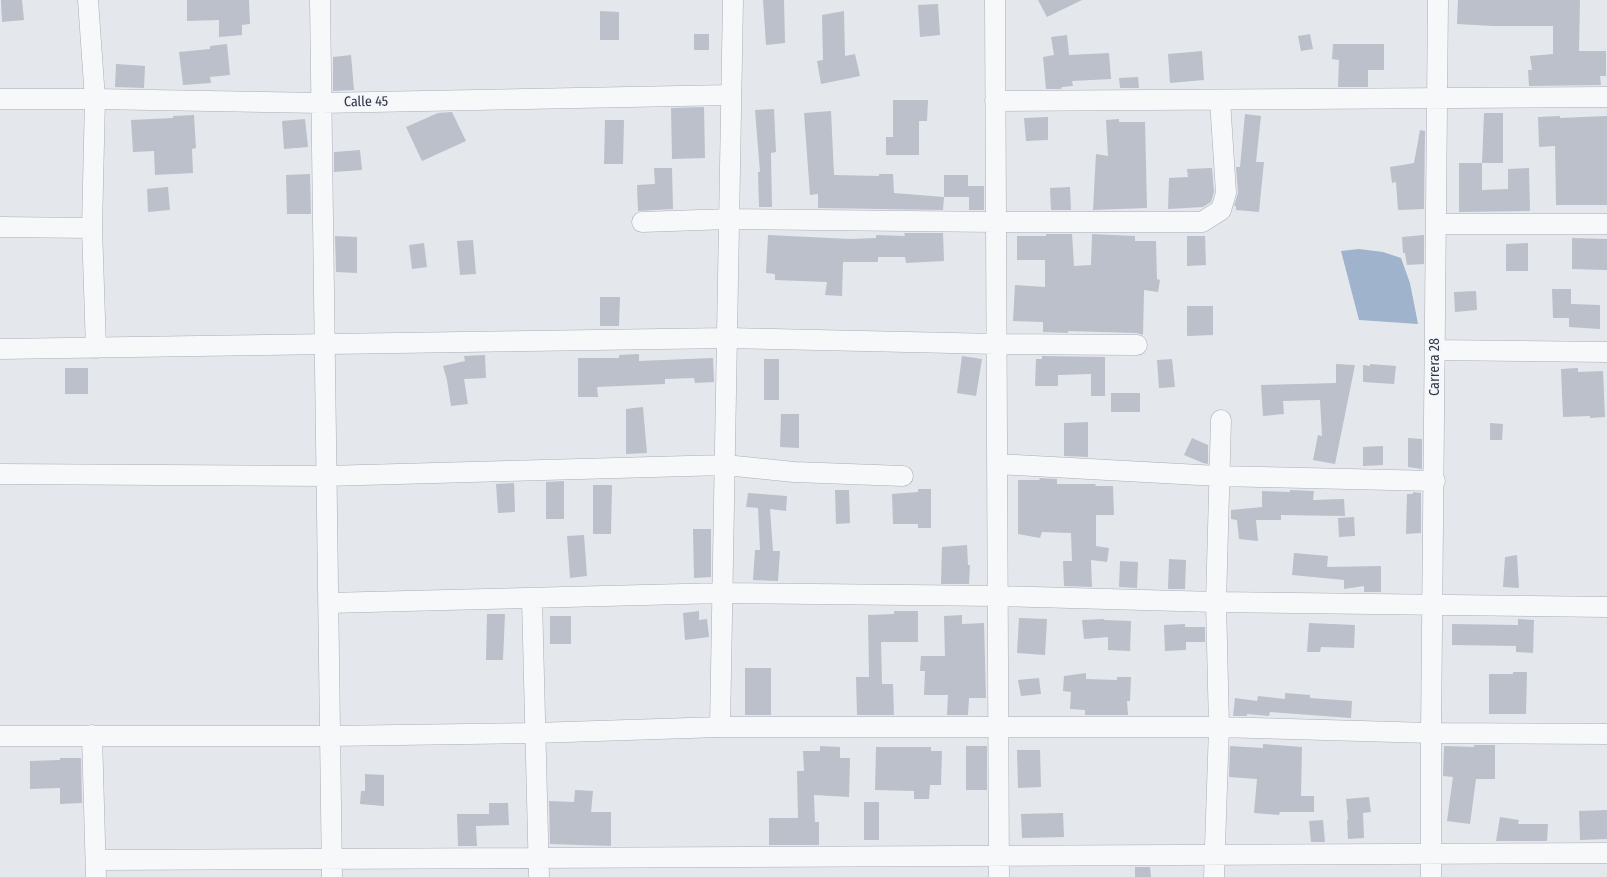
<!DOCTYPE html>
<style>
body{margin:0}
canvas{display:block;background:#e4e7ec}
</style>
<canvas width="1607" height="877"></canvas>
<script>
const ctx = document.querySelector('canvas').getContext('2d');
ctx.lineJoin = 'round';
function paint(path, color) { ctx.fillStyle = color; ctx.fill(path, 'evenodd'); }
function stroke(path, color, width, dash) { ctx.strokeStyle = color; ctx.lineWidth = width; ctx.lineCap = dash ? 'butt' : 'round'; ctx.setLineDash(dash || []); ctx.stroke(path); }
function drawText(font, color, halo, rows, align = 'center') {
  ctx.font = font + ' "Fira Sans Condensed",sans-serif'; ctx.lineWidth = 4; ctx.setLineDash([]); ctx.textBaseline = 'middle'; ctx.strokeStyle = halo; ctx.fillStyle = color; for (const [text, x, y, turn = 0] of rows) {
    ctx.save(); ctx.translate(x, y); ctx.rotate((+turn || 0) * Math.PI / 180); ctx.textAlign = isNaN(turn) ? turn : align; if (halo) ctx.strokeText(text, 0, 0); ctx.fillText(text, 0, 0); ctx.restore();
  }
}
paint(new Path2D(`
 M1359,249l24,3 18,6 9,25 8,41 -59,-4 -18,-69z`), '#9fb4cc');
paint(new Path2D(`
 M1,0h21l2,20 -22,2z
 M187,0h62l1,24 -8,1v10l-23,2v-17l-32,1z
 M763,0h21l1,43 -19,2z
 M1038,0h44l-35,17z
 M1458,0h122l-1,51h27v25h-6l1,9 -72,1 -1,-16h4l-2,-14 23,-2v-28h-60l-36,-2z
 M938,4l2,31 -20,2 -2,-32z
 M600,11l19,1v28h-19z
 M844,11l1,45 10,-2 5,22 -39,8 -4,-23 6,-1 -1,-45z
 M694,34h15v16h-15z
 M1310,34l3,15 -12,2 -3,-15z
 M1067,35l2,20 40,-2 2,26 -39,2 1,5 -11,1 -1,2h-15l-3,-32 11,-2 -3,-18z
 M227,44l3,31 -20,2 1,6 -28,2 -4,-33 31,-3v-3z
 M1333,44h51v26h-16v17h-30l1,-27 -7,-1z
 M1202,51l2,29 -34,3 -2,-29z
 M351,55l3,35 -21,1v-34z
 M116,64l29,2 -1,22 -29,-1z
 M1138,77l1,11h-19l-1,-10z
 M893,100h35l-1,21h-8v34h-33v-18h7z
 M704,107l1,51 -33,1 -1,-51z
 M774,109l2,43 -5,1 1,54h-13l-1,-35h2l-5,-62z
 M831,111l3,64 45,1v-2h14l1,19 50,4 -1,13 -125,-2v-14l-8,1 -6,-82z
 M452,112l14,29 -44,20 -16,-34 32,-14z
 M1484,113h19v50h-21z
 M1245,114l16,2 -5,46h8l-5,50 -23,-2v-4h-2l4,-13 -2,-26h4z
 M194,115l2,33 -4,1 1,24 -38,2 -1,-24 -21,1 -2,-32 42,-2v-2z
 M1560,116v2l47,-2v89h-51l-1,-59 -16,1 -1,-30z
 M1048,117v23l-22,1 -2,-23z
 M305,119l3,28 -24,2 -2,-28z
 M1119,119v3h26l2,86 -54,2 3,-56 12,2 -2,-36z
 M605,120h19l-1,44h-19z
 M1420,130l5,1 -1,78 -26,1 -2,-28 -4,1 -2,-16 24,-4z
 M360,150l2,20 -28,2v-20z
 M1459,163h23v27l26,-1v-20l21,-1 1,43 -71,1z
 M654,168h18l1,41 -35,2 -1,-26 18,-1z
 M1212,168l2,24 -3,10 -8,5 -35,2 1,-31 19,-1 -1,-8z
 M310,174l1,40h-24l-1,-39z
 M944,175h24v11h16v24h-15v-13h-25z
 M168,187l2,23 -22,2 -1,-23z
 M1070,187l1,23h-20l-1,-22z
 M904,233h39l1,28 -38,2 -1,-6h-27v5h-35l-1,34 -17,-1 2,-13 -52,-2v-6l-9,-1 2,-38 82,4 26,-1v-3l29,1z
 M1046,234h26l2,32 17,-1 1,-31 43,2v5h21l1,38 3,1 -2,12 -14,-2 -1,45 -6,-2 -69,-2v2l-25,-1v-10l-30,-1 2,-36 30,2v-27h-28v-24h29z
 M1424,235v29l-17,1 -2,-12h-2l-1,-16z
 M335,236l22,1v36l-21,-1z
 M1187,236h18l1,29 -19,1z
 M1572,238l35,1v31l-35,-1z
 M473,240l3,34 -16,1 -3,-34z
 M424,243l3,24 -15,2 -3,-24z
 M1528,243v28h-22v-27z
 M1552,289h19v15l29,1v24l-31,-2v-9h-16z
 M1476,291l1,19 -22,2 -1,-20z
 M600,297h20l-1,29h-19z
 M1187,306h26v29l-26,1z
 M639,354v7l74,-3 1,24 -19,1 -1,-5 -29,1v5l-68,3 1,10h-20v-39h41v-3z
 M485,355l1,23 -22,1 4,25 -17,2 -4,-26 -4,-14 22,-5 -1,-5z
 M962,356l20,3 -6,37 -19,-3z
 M1042,356l63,1v39h-14v-22l-33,1v11h-23l1,-27h6z
 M764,359h15v41h-15z
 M1172,359l3,28 -16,1 -2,-28z
 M1336,364l19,1 -20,99 -22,-4 5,-25 4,1 -2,-36 -37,1 1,13 -21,2 -2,-31 75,-2z
 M1370,364l26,2 -2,18 -31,-2v-17l7,1z
 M65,368h23v26h-23z
 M1578,368v4l25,-1 2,46 -15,1v-2l-27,1 -2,-48z
 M1111,393h29v19h-29z
 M643,407l4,46 -21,1v-45z
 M781,414h18v34l-19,-1z
 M1088,422v35l-24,-1v-33z
 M1490,423l13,1 -1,16h-12z
 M1192,438l16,7v19l-5,-1 -19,-8z
 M1408,438l14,1v30l-14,-2z
 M1383,446v19l-20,1v-19z
 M1039,478l18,1v5h39l-1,2h18l1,29h-18v31l13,2 -2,14 -16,-2 1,27 -28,-1 -1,-25h9l-1,-28 -29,-1 -2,6 -22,-4v-54h22z
 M564,481v38h-18v-37z
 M514,483l1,29 -17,1 -2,-29z
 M593,485h19l-1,49h-18z
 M918,489h13v39h-13v-4h-25l-1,-30 26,-2z
 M835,490h14l1,33 -14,1z
 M1290,490l24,1 -1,9 31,-1 1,17 -64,-1v5h-25l2,21 -19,-2 -2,-19 -6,-1v-9l31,-3v-16l28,1z
 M1413,492l8,1v40l-15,1 1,-40h6z
 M748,493l39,3 -1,15 -16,-2 3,42h7l-2,30 -25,-1 2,-30h5l-2,-42 -12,-1z
 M1354,517l1,19 -16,1 -1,-19z
 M693,529h18v48l-17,1z
 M584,535l3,41 -17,2 -3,-42z
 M967,545l1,20h2l-1,19h-28l1,-37z
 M1294,553l34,3 -1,11 54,-1v26h-17v-6l-20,3v-9l-52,-5z
 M1517,555l2,33 -16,-1 2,-30z
 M1169,559l17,1 -1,29h-17z
 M1120,561l18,1 -1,26 -18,-1z
 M699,611v9l8,-1 2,18 -24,3 -2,-27z
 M894,611h24v31h-37l1,42h11l1,31h-37l-1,-38h13l-1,-62 26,-1z
 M487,614h18l-2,46h-17z
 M962,615v9l22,-1 2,75h-17l-1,17h-21l1,-20h-24l1,-24h-5l1,-15h24l-1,-40z
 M550,616h21v28h-21z
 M1019,618l28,1 -2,36 -28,-2z
 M1104,619v1l27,1 -1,30 -22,-1v-13l-24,2 -2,-19z
 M1518,619l16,1 -1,33 -17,-1v-6l-64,-1v-21l66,1z
 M1309,623l46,2 -1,23 -33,-1 -1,5h-13z
 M1185,624v3h20v15h-19v8l-21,1 -1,-26z
 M745,668h26v47h-26z
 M1513,672h14l-1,42h-37v-40h24z
 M1086,673v6l31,1v-3h14l-1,24h-3l1,14h-43v-5l-15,-1 1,-17 -8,-1 1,-15z
 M1039,678l2,16 -20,2 -3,-16z
 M1285,693l25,2v3l42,3 -1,17 -81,-6 -1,4 -22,-2v2h-14l2,-18 22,3 1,-5 27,3z
 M1263,744l39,3 -1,49h13v16h-34l-1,3 -25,-2 3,-34 -28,-2 1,-31 33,2z
 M1474,745h21v34h-19l-6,45 -23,-3 6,-44 -10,-1 1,-30 30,1z
 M820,746l20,1v11h10l-1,39 -35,-2 1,27h4v23h-50v-27h29l-1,-47h7l-1,-20h17z
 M966,746h21v44h-21z
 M876,747h55v4h11l-1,34h-11l-1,14h-15v-8l-39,-1z
 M1017,750h23l1,37 -23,1z
 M60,758h21l1,45 -22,1v-16l-30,1v-28l30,-1z
 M365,774l19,1v31l-24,-2 1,-13h4z
 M575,790l18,1 -2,21h20v34l-61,-2 -1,-43 25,1z
 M1369,797l2,15 -8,1 1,25 -16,1 -1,-19h1l-2,-21z
 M864,802h15v38h-15z
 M489,803h19l1,22 -33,1 1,20h-19l-1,-32h32z
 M1607,810v29l-27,1 -1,-29z
 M1063,813l1,24 -42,1 -1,-24z
 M1500,817l19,3 -1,4h30l-1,17h-51z
 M1323,820l2,22h-14l-2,-21z
 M1135,867h15l1,10h-16z`), '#bbc0ca');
const minor = new Path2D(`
 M88,0l7,99 -3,129 4,120
 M320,0l12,877
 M995,0l4,877
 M0,99h95l226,4 410,-8
 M995,101l612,-4
 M642,222l87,-3 267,3h206l19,-12 5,-17 -6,-93
 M1436,224h171
 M0,227l92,1
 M0,349l727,-11 270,6 140,1
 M1435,350l172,2
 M997,464l221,12 217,5
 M0,474l326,2 399,-11 69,7 109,4
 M532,599l7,278
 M328,603l395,-10 275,3 218,6 391,5
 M720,727l13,-727
 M92,735l4,142
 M0,736h330l205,-3 185,-6h499l212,6 176,1
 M97,860l1510,-7
 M1214,877l5,-150 -3,-125 5,-182
 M1431,877v-144l7,-733`);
stroke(minor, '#a9aeb7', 21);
stroke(minor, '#f7f8fa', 20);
drawText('14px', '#2b3445', '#f4f6f9', [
 ["Calle 45",366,102,-1],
 ["Carrera 28",1435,367,-90]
]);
</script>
